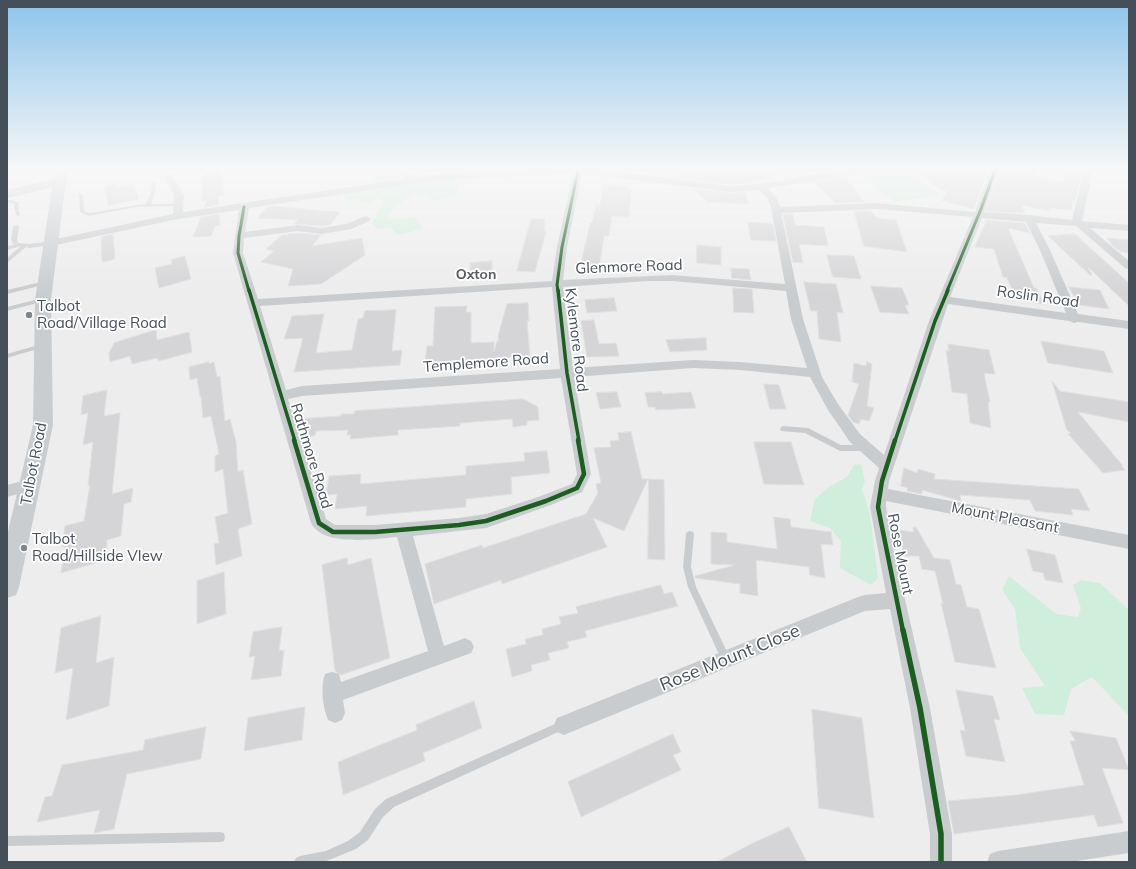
<!DOCTYPE html>
<style>
body{margin:0}
#map{position:relative;width:1136px;height:869px;overflow:hidden;background:#eeeded;font-family:Mulish,sans-serif}
canvas{display:block}
.frame{position:absolute;inset:0;border:8px solid #444f5a;pointer-events:none}
</style>
<div id="map">
<canvas width="1136" height="869"></canvas>
<div class="frame"></div>
</div>
<script>
const ctx = document.querySelector('canvas').getContext('2d');
ctx.lineJoin = 'round';
function paint(path, color) { ctx.fillStyle = color; ctx.fill(path, 'evenodd'); }
function stroke(path, color, width, dash) { ctx.strokeStyle = color; ctx.lineWidth = width; ctx.lineCap = dash ? 'butt' : 'round'; ctx.setLineDash(dash || []); ctx.stroke(path); }
function drawText(font, color, halo, rows, align = 'center') {
  ctx.font = font + ' Mulish,sans-serif'; ctx.lineWidth = 3.5; ctx.setLineDash([]); ctx.textBaseline = 'middle'; ctx.strokeStyle = halo; ctx.fillStyle = color; for (const [text, x, y, turn = 0] of rows) {
    ctx.save(); ctx.translate(x, y); ctx.rotate((+turn || 0) * Math.PI / 180); ctx.textAlign = isNaN(turn) ? turn : align; if (halo) ctx.strokeText(text, 0, 0); ctx.fillText(text, 0, 0); ctx.restore();
  }
}
paint(new Path2D(`
 M888,170h19l33,25 -46,7 -33,-28z
 M377,172l16,6 -5,10 60,-11 9,1 2,6 -4,12 -18,4 -6,-1 -6,-5 -10,-1 -24,16 -4,7 4,3 24,-2 8,12 -25,6 -7,-7 -13,1 -6,-5 11,-22 -4,-4 -14,6 -8,-5 -12,2 -1,-8 30,-9 -3,-10z
 M861,464l4,17 -3,8 8,25 8,64 -7,7 -31,-17 1,-27 -11,-13 -20,-7 5,-22 14,-12 18,-10 7,-12z
 M1009,576l47,38 22,3 3,-9 -8,-23 8,-5 19,3 29,27v106l-37,-39 -21,12 -7,26 -29,-1 -13,-26 23,-2 -25,-38 -5,-39 -13,-19z`), '#d0eedc');
const building = new Path2D(`
 M203,170h18l3,25 -6,1v9l-14,2 3,-7 -5,1z
 M674,170h100v6l-31,8h-14l-46,-5z
 M916,170h72l-14,39 -32,-8 5,-10 -6,-1z
 M1000,170h36l-3,6 30,7 4,-12 15,-1 -7,31 -2,-1 -2,10 -22,-2v3l-28,-6 4,8 -39,-2z
 M845,177l19,25 -28,1 -22,-21z
 M116,184l1,4 17,-4 4,15 -30,7 -3,-19z
 M604,184l24,2 -1,3h4l-2,28 -17,-1 -3,20h-5l-5,33 -19,-1 10,-45h2l4,-19h4z
 M694,189l35,4 16,-1 4,12 -41,-2z
 M276,206l49,5 15,1 -10,13 -9,1 -27,-2 4,-4 -40,-2 9,-11z
 M854,211h17l6,7 19,2 11,32 -43,-6z
 M219,214l1,11 -5,1 -4,10 -18,1 8,-20z
 M783,214h10l2,11 29,2 4,19 -29,-2 4,19 -10,-1z
 M531,219h14l-1,12h2l-11,41 -18,-1z
 M987,220l38,3 5,10 -22,-5 26,60h2l8,16 -27,-4 -10,-22 -4,-1 -9,-28 -19,-2z
 M748,222l25,2 3,17 -25,-1z
 M298,233l23,2 -9,11 50,-8 3,17 -44,29 -33,2 5,-17 -32,-7 13,-11 -8,-2 16,-14z
 M113,234l2,25 -13,3 -1,-25z
 M1075,234l54,49v23l-41,-39 4,8 -1,1 -43,-40z
 M1107,238l22,2v13l-8,-1 -9,-7z
 M697,245l24,2v18l-24,-2z
 M827,255l27,1 7,23 -28,-2z
 M185,256l6,23 -32,9 -4,-20 17,-4 -1,-4z
 M492,261v14l-22,1v-13z
 M731,268l18,1 2,11 -19,-2z
 M804,282l32,2 7,29 -6,-1 4,30 -22,-3 -2,-28h-6z
 M871,286l31,2 7,17h-4l4,9 -29,-2z
 M1069,287l31,3 9,19 -30,-4z
 M733,288l19,1 2,24 -20,-1z
 M614,298l3,13 -30,2 -2,-13z
 M528,303l1,18h-2l3,35 -105,7 2,-17h6l2,-39 32,-1 -1,6h5v31l23,-1v10l3,-11h2l-1,-5 9,-32z
 M396,310l-4,41 10,-1 -2,15 -106,7 9,-34 -19,1 8,-23 32,-2 -8,39 36,-3 6,-31 5,-1 2,-7z
 M594,320l5,24 17,-1 3,13 -32,1 -6,-36z
 M156,330l1,10 32,-8 3,20 -33,9 -2,-3 -25,6 -2,-8 -20,6 -1,-9 5,-10z
 M706,338l1,12 -37,2 -4,-12z
 M1041,341l63,10 9,22 -65,-10z
 M948,344l41,6 6,24 -11,-1 6,29h-2l3,26 -21,-5 -3,-29 -15,-2 -6,-42 3,1z
 M209,362v2l5,-2 3,15 3,-1 5,45 5,-2 6,23 2,30 5,-2 9,54 -14,5 4,27 -26,9 -2,-21 5,-1 -4,-26 13,-4 -5,-44 -8,3v-16l4,-2 -8,-38 -8,2 -2,-22 -1,1 -3,-19 -7,2 -1,-13z
 M867,362l5,2 -5,42 7,2 -5,13 -8,-2 -2,5 -6,-2 -5,-7 11,-31 -7,-2 2,-19 12,3z
 M1052,381l8,10 69,11v20l-51,-10 45,54h-2l4,4 -22,3 -35,-39 3,-1 -4,-3z
 M764,384l15,1 7,24h-16z
 M107,390l-3,26 16,-3 -8,81 21,-6 -2,14 -7,2 -3,32 -14,4 -1,20 -45,13 4,-27 -3,1 3,-21 19,-5 6,-36 -2,1 5,-44 -10,3 5,-32 -7,2 2,-19z
 M617,392l4,15 -21,2 -4,-16z
 M662,392l1,2 28,-2 5,16 -40,2 -1,-3h-7l-3,-14z
 M523,399l15,8 1,13 -12,1v4l-14,2 -1,-8 -52,4v3l-62,4v5l-48,4 1,-4h-4l1,-5 -32,1 -1,4 -11,4 -1,-3 -1,1 -6,-18 45,-3v-2h13l1,-3z
 M631,432l11,47h6l-24,52 -31,-13 14,29 -105,37 -1,-4 -67,24 -9,-40 57,-19 1,3 103,-34 12,-21 -2,-9 5,-1 -7,-35 17,-1 -1,-6 9,-1 -1,-7z
 M754,442h37l13,43 -40,-1z
 M547,451l3,22 -39,4 1,17 -46,5v8l-100,9 1,-10 -32,3 2,-15 -11,1 3,-19 32,-2 -1,10 106,-9v-9l59,-5 -1,-8z
 M904,468l13,5 1,-4 17,5 -1,5 145,10 11,22 -19,-2 2,6 -38,-4 -5,-11 -70,-5 1,6 -39,-11v4l-15,-3 1,-3 -7,-2z
 M649,479l15,1 1,80 -17,-1z
 M774,517l16,2 1,8 40,5 2,13 -12,-1 4,34 -15,-3 -1,-8 -53,-7 2,36 -18,-3v-9l-45,-6v-2l40,-11 -24,-1v-32l16,1v9l50,7z
 M916,527l18,31 16,2 6,24 5,1 6,22 12,2 17,59 -41,-6 -14,-59 2,1 -8,-33 -13,-2 -3,-13h-15l-5,-26 15,2 -1,-4z
 M1027,549l28,6 8,28 -18,-3 -2,-7 -10,-2z
 M347,558l1,7 23,-7 19,100 -49,17 -6,-4 -13,-106z
 M224,572l2,42 -29,10v-43z
 M661,585l3,9 8,-2 6,14 -93,25 2,6 -20,5 2,6 -21,5 2,7 -19,5 1,6 -20,6 -6,-28 20,-5 -1,-5 18,-4 -1,-6 19,-5 -2,-7 19,-4 -2,-6z
 M101,616l-5,47 18,-6 -5,49 -43,14 7,-52 -18,5 6,-45z
 M282,627l-3,24 5,-1 -3,26 -30,4 4,-24 -6,1 4,-25z
 M956,690l37,6 7,24 -6,-1 11,43 -39,-6 -6,-26 5,1z
 M474,701l8,27 -59,25 2,8 -82,34 -5,-33 79,-32 -1,-5z
 M305,707l-3,33 -58,11 4,-33z
 M812,709l50,9 12,100 -55,-10z
 M206,727l-5,32 -74,15 -13,55 -20,4 6,-23 -63,12 8,-25 7,-1 10,-31 81,-15 2,-10z
 M1070,731l46,7 13,32 -27,-2 21,55 -25,4 -4,-12 -140,19 -6,-33 68,-6 68,-10 -14,-44h5z
 M673,734l8,18 -8,3 8,15 -100,47 -13,-35z
 M789,827l18,35h-90l36,-19z`);
paint(building, '#d5d5d7');
stroke(building, '#dfdfe0', 1);
paint(new Path2D(`
 M151,181l4,1 1,7 -5,15h27l2,1v1l-43,1 -49,9 -8,-4 -1,-18 2,-1 2,1 1,17 5,2 48,-8 9,-1 6,-15z
 M7,200h5l6,2 2,14 -4,-1 -2,-11 -7,-2z
 M16,225l3,2 -2,13 1,3 12,1 21,-3 3,2 -3,2 -21,3 -4,-1 -19,16v-5l14,-12 -14,4v-4l7,-1 -3,-5 2,-13z
 M45,281l2,1v2l-40,10v-4z
 M43,298l2,1v2l-38,10v-4z
 M42,344l2,1 1,1 -1,1 -37,11v-4z
 M783,426l25,2 33,17h25l3,1 1,2 -1,2 -3,1h-26l-35,-18 -24,-2 -1,-2 1,-2z
 M690,531l3,1 1,2 -3,33 5,20 35,73 -2,3 -3,2 -3,-2 -35,-76 -5,-20 3,-33 1,-2z
 M564,720l3,2 2,3 -2,3 -173,79 -11,10 -15,23 -12,9 -32,13h-30l2,-4 4,-2 26,-5 22,-10 12,-9 15,-23 11,-10z
 M220,832l4,1 1,4 -1,4 -4,1 -213,4v-10z`), '#c9ccce');
paint(new Path2D(`
 M391,170h11l14,7 22,-3 78,-4h88l125,16c46,0 90,-16 135,-16l-4,3 -92,15 8,9 4,10 96,-4 99,9 15,-42h9l-15,42 45,3 43,5 12,-50h9l-11,51 47,4v6l-39,-3 39,33v8l-4,-1 -49,-42 -40,-3 14,27 28,64 51,7v8l-51,-7 -4,1 -5,-2 -121,-17 -59,177 -1,8 241,46v14l-243,-48v6l8,45 36,156 22,126v28h-22v-28l-20,-126 -20,-99 -25,2 -301,124 -7,-3 -3,-7 3,-7 301,-121 6,-2 22,-2 -16,-86 5,-26 4,-13 -29,-26 -22,-32 -18,-33 -70,-7 -47,-2 -119,9 17,97 -9,18 -31,13 -65,23 -73,8 31,110 21,-8 6,3 3,6 -3,6 -128,47 2,13 -3,7 -7,3 -7,-3c-5,-12 -8,-33 -3,-46l7,-2 7,2 2,8 87,-31 -31,-114c-22,2 -74,10 -86,-14l-78,-270 6,-43 -61,9 -127,27 -5,-3 5,-3 122,-26 1,-19 -10,-18 5,-3 3,1 12,20 -1,17 222,-33zM556,174h17l-16,73 -5,34 -294,18 -15,-46 1,-15 54,-7 23,3 31,-5 17,-8 2,-2 -5,-3 -20,8 -25,4 -23,-3 -53,7 4,-24 189,-28zM582,174l14,1 133,17 30,-2 8,8 4,9 14,77 -113,-9 -109,5 4,-33zM876,209l97,8 -44,104 -45,134 -24,-21 -22,-30 -16,-27 -19,-58 -22,-106zM982,218l44,4 14,28 26,63 -116,-16zM648,281h24l114,10 5,28 16,49 -67,-6 -47,-2 -120,8 -10,-81zM552,287l8,82 -258,17 -16,4 -26,-84zM561,378l16,96 -5,10 -31,12 -55,18 -27,4 -84,7h-40l-9,-6 -38,-120 14,-3z
 M1122,170h7v4z
 M31,479l5,2 2,4 -2,4 -29,8v-12z
 M1129,831v22l-59,9h-83l3,-8 8,-3z`), '#c9ccce');
paint(new Path2D(`
 M57,170h12l-5,26 -13,104 2,125 -34,162 -3,8 -9,3v-62l26,-111 2,-125 17,-112 -45,10v-8l47,-11z`), '#c9cdd0');
stroke(new Path2D(`
 M244,207l-5,29 -1,17 11,38
 M558,291l-1,-6 5,-38 16,-76
 M947,291l34,-82 14,-39`), '#1b5e20', 3);
stroke(new Path2D(`
 M249,290l46,151
 M558,290l9,83 12,68
 M895,441l40,-120 13,-31`), '#1b5e20', 3.5);
stroke(new Path2D(`
 M294,440l25,83 14,9h42l84,-7 27,-4 60,-20 31,-13 7,-14 -6,-34
 M895,440l-13,41 -4,26 25,124`), '#1b5e20', 4.5);
stroke(new Path2D(`
 M903,630l17,78 21,126v28`), '#1b5e20', 5.5);
const sky = ctx.createLinearGradient(0, 0, 0, 292);
sky.addColorStop(0, '#8cc4ea');
sky.addColorStop(0.58, '#f7f7f7');
sky.addColorStop(1, '#f7f7f700');
ctx.fillStyle = sky;
ctx.fillRect(0, 0, 1136, 292);
for (const [x, y, r, color] of [
 [29,315,4,"#80868d"],
 [24,548,4,"#80868d"]
]) { const dot = new Path2D(); dot.arc(x, y, r, 0, 2 * Math.PI); ctx.fillStyle = color; ctx.fill(dot); stroke(dot, '#fff', 1.5); }
drawText('bold 14px', '#585c61', '#fff', [
 ["Oxton",476,275]
]);
drawText('15px', '#444f5a', '#fff', [
 ["Glenmore Road",629,267,-2],
 ["Roslin Road",1038,297,8],
 ["Kylemore Road",576,340,83],
 ["Templemore Road",486,363,-4],
 ["Rathmore Road",311,456,73],
 ["Talbot Road",34,464,-79],
 ["Mount Pleasant",1005,518,11],
 ["Rose Mount",900,554,79]
]);
drawText('15px', '#444f5a', '#fff', [
 ["Talbot",37,306],
 ["Road/Village Road",37,323],
 ["Talbot",32,539],
 ["Road/Hillside VIew",32,556]
], 'left');
drawText('18px', '#444f5a', '#fff', [
 ["Rose Mount Close",730,658,-22]
]);
</script>
